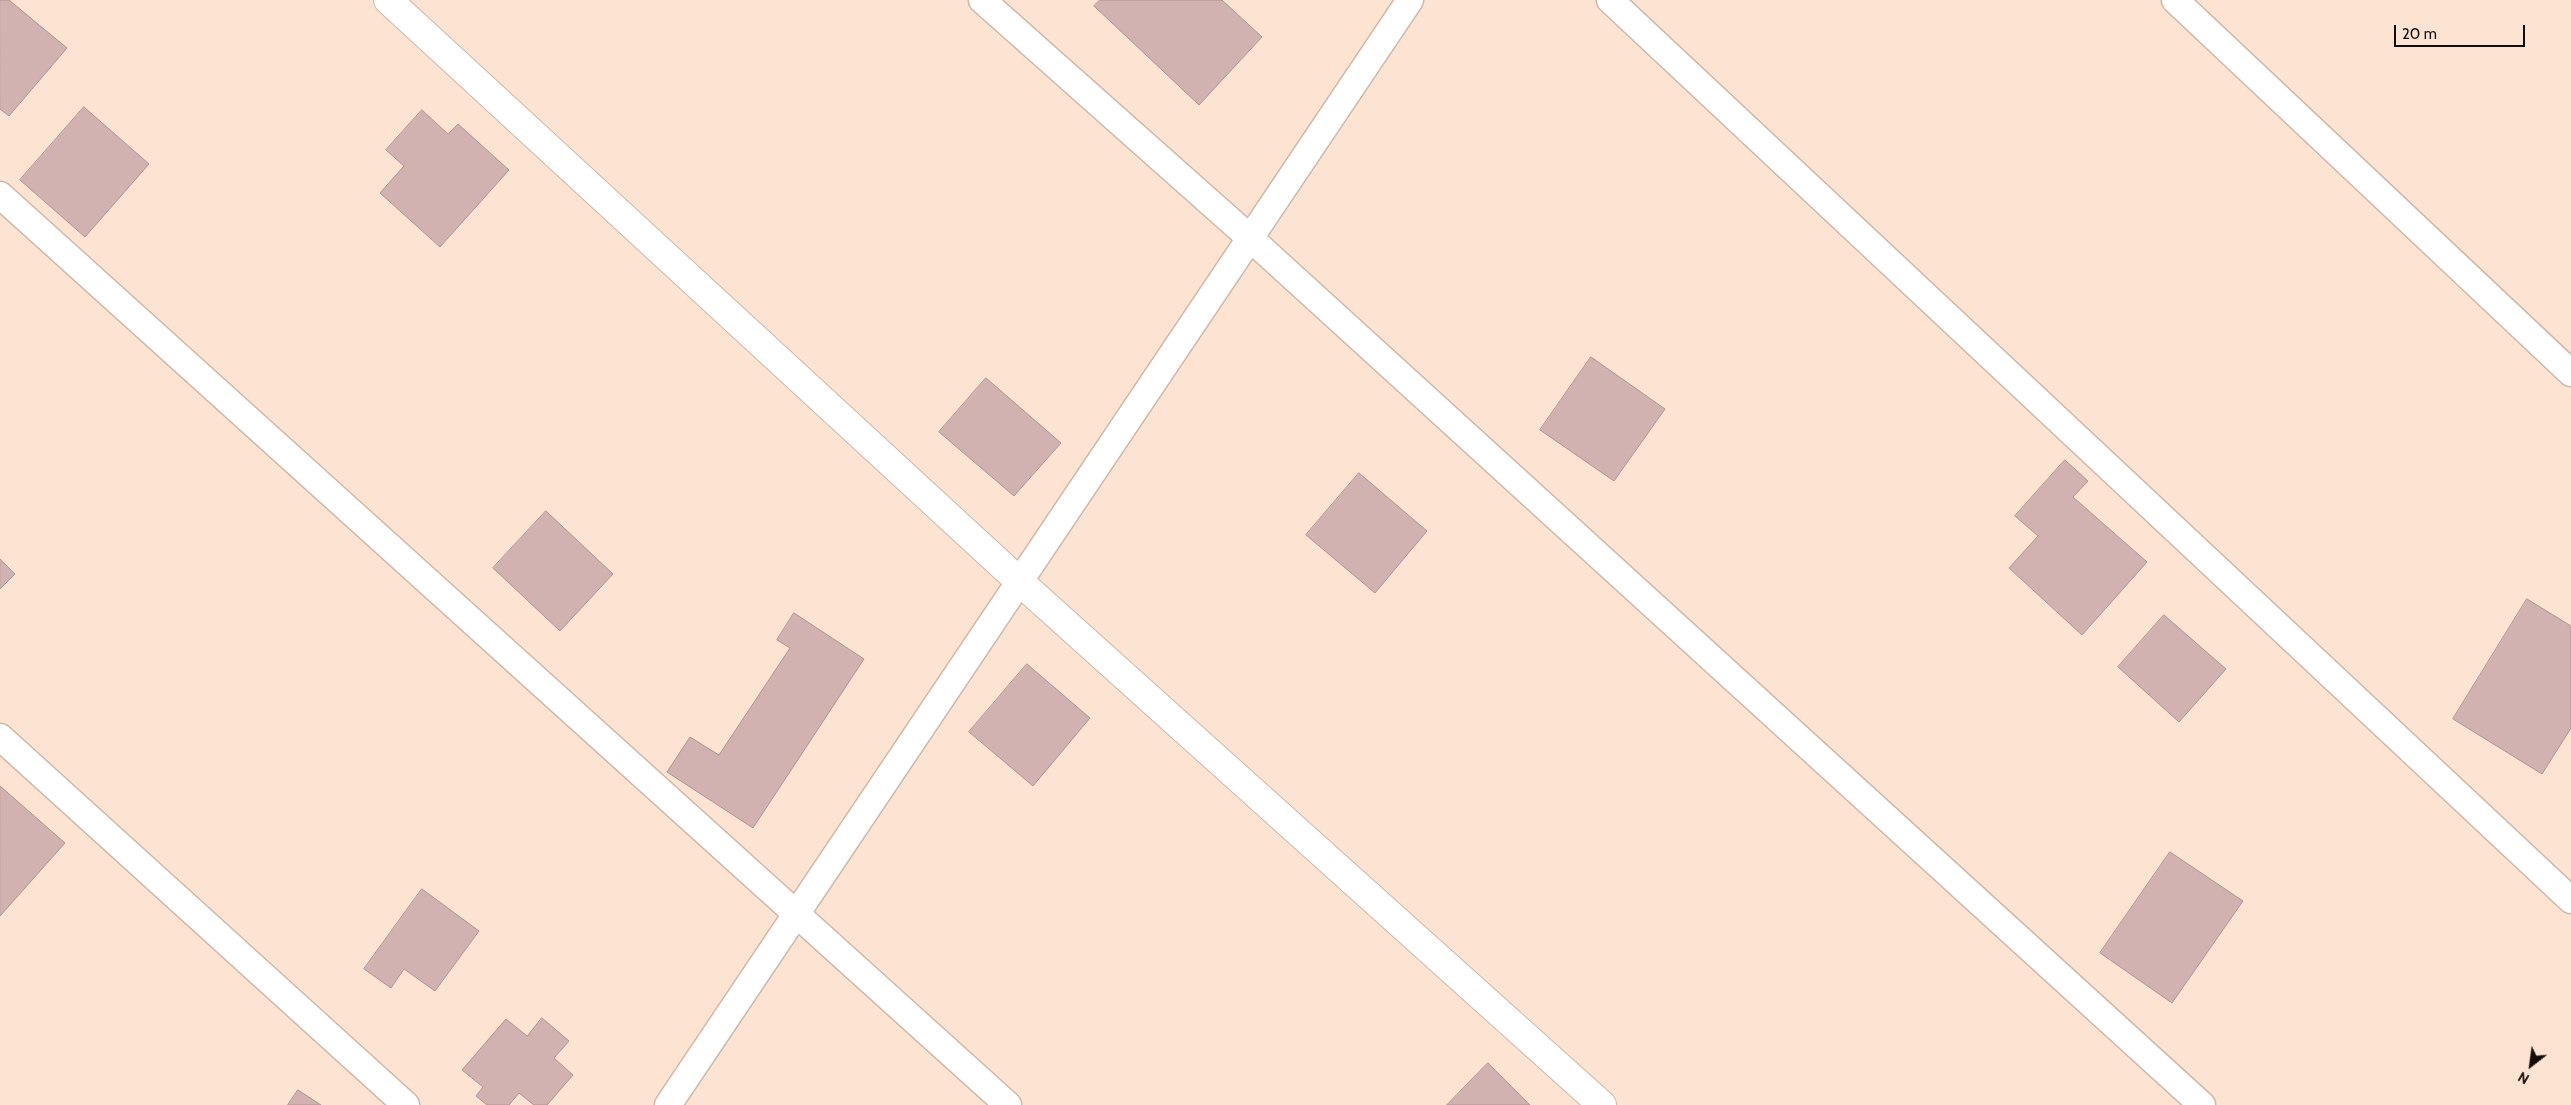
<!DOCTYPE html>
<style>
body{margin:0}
#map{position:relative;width:2571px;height:1105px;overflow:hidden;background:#fce3d2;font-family:Cabin,sans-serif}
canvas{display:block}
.north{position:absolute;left:2506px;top:1040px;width:50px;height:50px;-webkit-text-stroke:4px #fce3d2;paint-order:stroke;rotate:210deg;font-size:14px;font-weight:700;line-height:20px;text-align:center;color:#130b06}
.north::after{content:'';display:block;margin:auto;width:18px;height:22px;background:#130b06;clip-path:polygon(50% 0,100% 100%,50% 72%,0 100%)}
.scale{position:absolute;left:2394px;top:25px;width:131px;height:22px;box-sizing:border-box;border:2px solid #130b06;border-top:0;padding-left:6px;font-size:15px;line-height:18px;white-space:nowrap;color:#130b06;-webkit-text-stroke:4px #fce3d2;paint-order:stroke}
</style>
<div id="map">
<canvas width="2571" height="1105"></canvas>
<div class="north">N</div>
<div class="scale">20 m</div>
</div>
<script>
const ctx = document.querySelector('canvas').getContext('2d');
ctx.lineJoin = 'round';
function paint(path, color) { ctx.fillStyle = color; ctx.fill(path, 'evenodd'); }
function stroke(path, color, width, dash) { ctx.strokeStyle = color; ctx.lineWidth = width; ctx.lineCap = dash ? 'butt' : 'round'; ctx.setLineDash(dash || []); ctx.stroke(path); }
const building = new Path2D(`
 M0,0h9l58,48 -58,68 -9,-7z
 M1100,0h122l40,37 -63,68 -105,-99z
 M84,107l65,57 -64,73 -65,-57z
 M422,110l26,24 10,-10 51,46 -69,77 -60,-54 24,-27 -18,-16z
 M1591,357l74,52 -51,72 -74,-51z
 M986,378l75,65 -47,53 -75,-64z
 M2065,460l23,21 -15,16 74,65 -65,73 -73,-67 29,-32 -23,-20z
 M1359,473l68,58 -52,62 -69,-58z
 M546,511l67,63 -53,57 -67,-63z
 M0,559l15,15 -15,15z
 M2527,599l44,27v102l-29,46 -89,-55z
 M794,613l70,46 -111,169 -86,-56 23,-35 29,18 71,-107 -13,-8z
 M2164,615l62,54 -47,53 -61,-55z
 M1027,664l63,54 -57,68 -64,-54z
 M0,786l65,57 -65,73z
 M2170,852l73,49 -71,102 -72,-50z
 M422,889l57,42 -44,60 -31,-22 -13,19 -27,-19z
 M542,1018l27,23 -15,17 19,17 -26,30h-13l-15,-12 -10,12h-22l-11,-9 7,-9 -21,-17 44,-51 21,17z
 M1488,1063l42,42h-83z
 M298,1090l23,15h-33z`);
paint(building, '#d1b2b0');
stroke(building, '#b09390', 1);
const service = new Path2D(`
 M982,0l268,238 952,867
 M1610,0l961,900
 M2175,0l396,373
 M0,195l1008,910
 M0,737l406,368
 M668,1105l742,-1105`);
const minor = new Path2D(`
 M388,0l632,582 582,523`);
stroke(service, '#cfb7a7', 29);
stroke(minor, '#cfb7a7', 30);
stroke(service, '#fff', 26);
stroke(minor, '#fff', 28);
</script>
